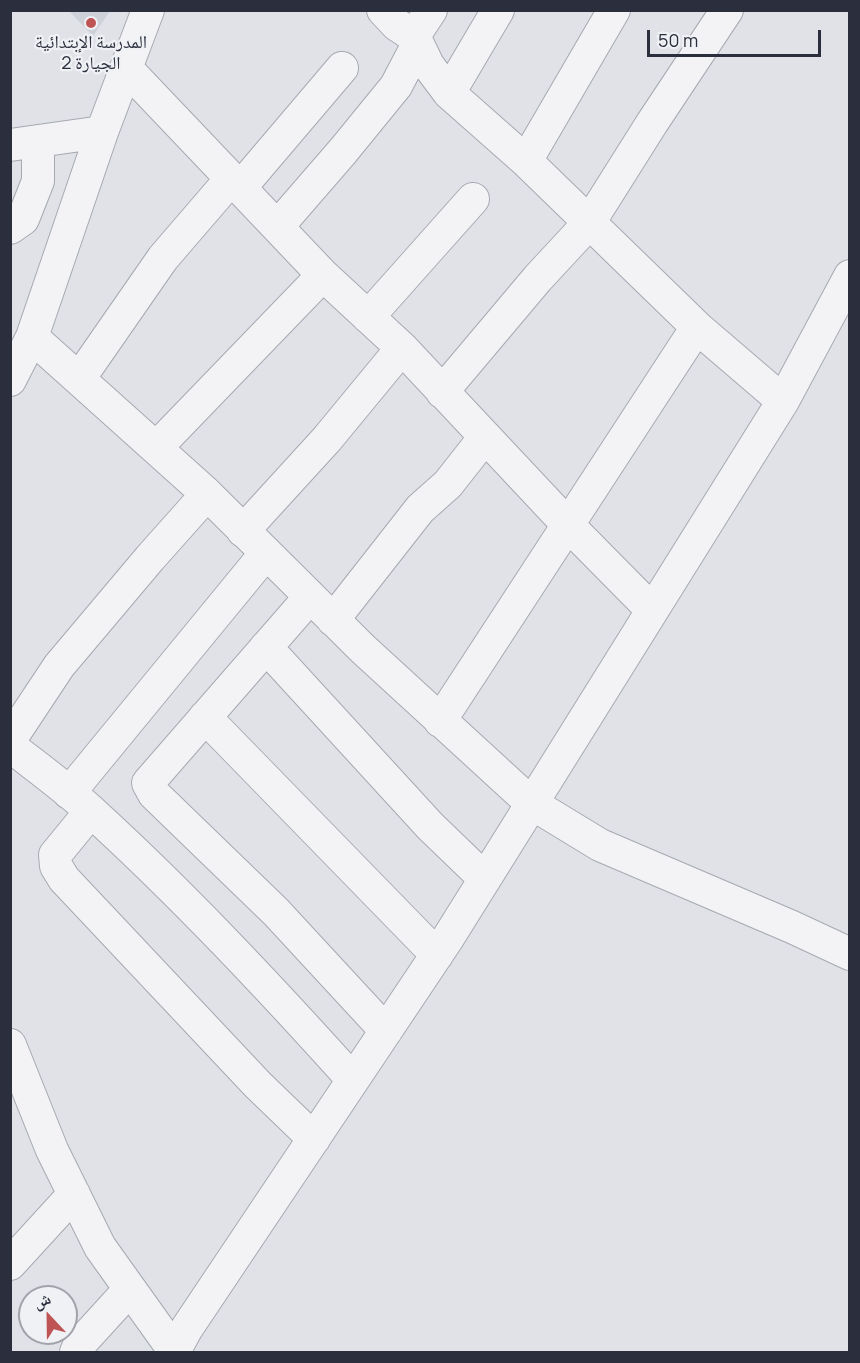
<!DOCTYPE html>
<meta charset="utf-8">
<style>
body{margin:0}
#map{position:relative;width:860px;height:1363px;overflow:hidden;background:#e0e2e7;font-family:Manrope,"Noto Naskh Arabic",sans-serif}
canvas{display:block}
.frame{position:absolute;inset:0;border:12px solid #2b2f3d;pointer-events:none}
.north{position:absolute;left:18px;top:1285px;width:60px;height:60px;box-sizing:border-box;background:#f0f1f5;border:2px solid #a1a3ab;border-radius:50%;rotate:338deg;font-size:16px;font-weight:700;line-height:24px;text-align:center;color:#2b2f3d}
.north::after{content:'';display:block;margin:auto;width:21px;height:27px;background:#be5454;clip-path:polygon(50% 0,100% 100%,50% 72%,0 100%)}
.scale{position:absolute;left:647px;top:30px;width:174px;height:27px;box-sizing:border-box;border:3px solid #2b2f3d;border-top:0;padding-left:8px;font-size:18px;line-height:21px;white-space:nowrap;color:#2b2f3d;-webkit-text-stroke:4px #f0f1f5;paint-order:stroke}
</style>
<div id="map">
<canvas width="860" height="1363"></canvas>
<div class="frame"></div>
<div class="north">ش</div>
<div class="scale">50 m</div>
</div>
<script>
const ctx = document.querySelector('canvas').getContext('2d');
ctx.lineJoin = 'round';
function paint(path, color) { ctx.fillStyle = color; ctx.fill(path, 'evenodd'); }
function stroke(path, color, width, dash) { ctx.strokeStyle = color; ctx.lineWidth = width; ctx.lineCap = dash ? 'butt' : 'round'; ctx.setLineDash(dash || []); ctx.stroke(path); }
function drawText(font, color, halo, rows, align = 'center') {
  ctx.font = font + ' Manrope,"Noto Naskh Arabic",sans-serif'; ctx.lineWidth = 4.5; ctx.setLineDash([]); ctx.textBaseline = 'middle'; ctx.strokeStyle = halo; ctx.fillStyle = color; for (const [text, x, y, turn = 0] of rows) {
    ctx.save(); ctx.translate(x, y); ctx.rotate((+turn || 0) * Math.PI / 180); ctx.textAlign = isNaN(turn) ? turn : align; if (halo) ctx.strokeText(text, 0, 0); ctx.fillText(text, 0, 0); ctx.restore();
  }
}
paint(new Path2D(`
 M69,11h41l-17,25z`), '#cfd1d9');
const minor = new Path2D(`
 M383,10l14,15 17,11
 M431,10l-17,26 14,29 21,28 77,68 173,168 84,72
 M126,68l197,207 79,73 167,178 83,84
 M449,93l49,-83
 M10,145l92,-13
 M526,161l88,-151
 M240,188l102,-120
 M278,226l65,-75 53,-65 22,-42
 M10,228l13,-9 15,-38v-40
 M368,317l105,-118
 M32,337l175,157 156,155 168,154 69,42 192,82 58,27
 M79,379l84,-121 68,-79
 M10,380l22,-43 70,-205 46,-122
 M442,392l96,-114 51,-55 63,-100 75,-113
 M156,448l167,-173
 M243,531l84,-92 75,-91
 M310,597l-162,186 6,11 122,118 110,119
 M333,620l87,-111 28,-25 37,-47
 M266,647l164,179 55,53
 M205,717l232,238
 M440,721l257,-394
 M10,740l49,-74 91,-108 57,-64
 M10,746c28,22 56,42 82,66 92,84 178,176 261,268
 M69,793l197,-240
 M91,811l-36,44 1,11 8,13 194,206 56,54
 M10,1045l42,105 48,97 75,105
 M10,1264l64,-70
 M76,1352l3,-7 51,-56
 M174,1352l13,-24 261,-390 335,-537 67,-125`);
stroke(minor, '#a6a9b1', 34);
stroke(minor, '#f3f3f6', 32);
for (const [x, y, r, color] of [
 [91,23,6,"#be5454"]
]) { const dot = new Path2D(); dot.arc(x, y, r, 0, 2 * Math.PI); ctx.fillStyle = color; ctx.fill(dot); stroke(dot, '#f0f1f5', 2); }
drawText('18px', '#2b2f3d', '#f0f1f5', [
 ["المدرسة الإبتدائية",91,43],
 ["الجيارة 2",91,64]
]);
</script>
